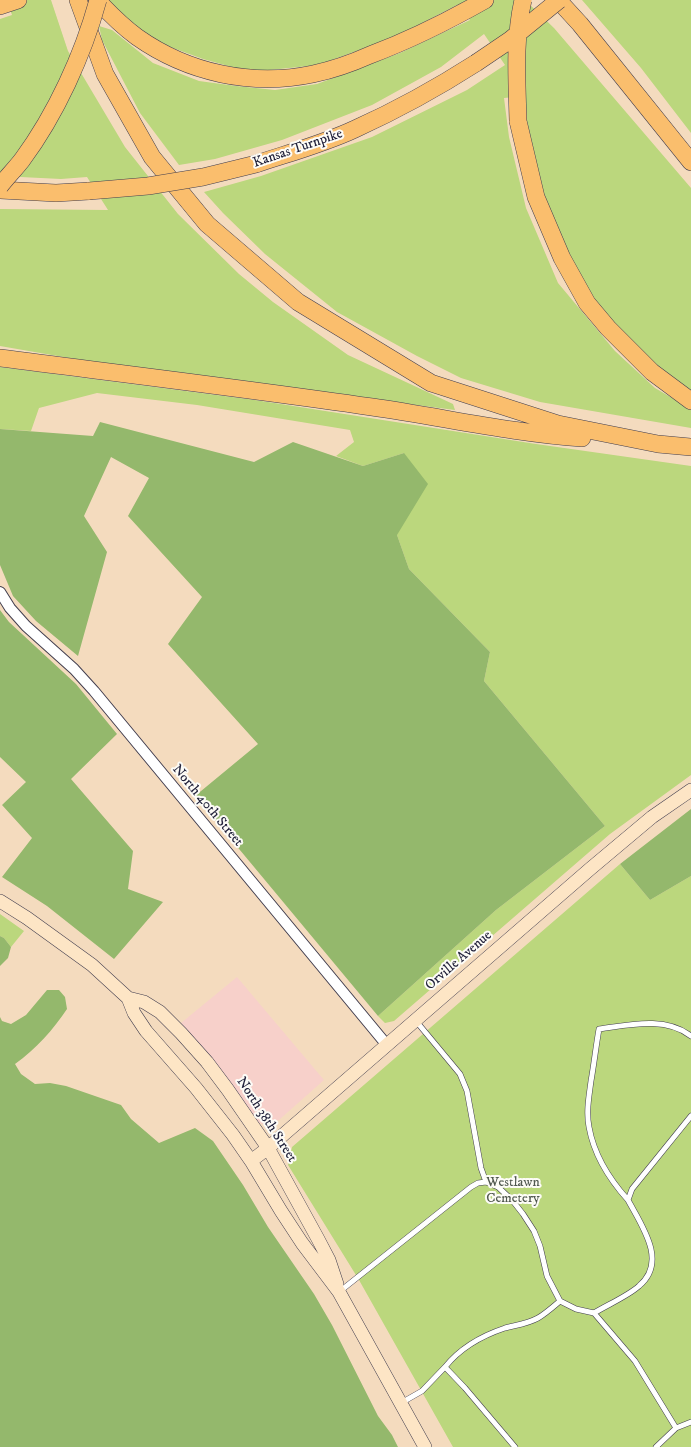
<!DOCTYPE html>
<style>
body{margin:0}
canvas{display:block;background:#f4dbbe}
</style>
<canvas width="691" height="1447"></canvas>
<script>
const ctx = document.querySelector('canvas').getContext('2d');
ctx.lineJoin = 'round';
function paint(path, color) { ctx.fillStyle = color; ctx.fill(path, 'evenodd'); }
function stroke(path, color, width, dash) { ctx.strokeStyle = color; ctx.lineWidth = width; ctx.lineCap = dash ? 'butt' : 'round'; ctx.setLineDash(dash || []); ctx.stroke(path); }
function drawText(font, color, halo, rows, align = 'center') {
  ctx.font = font + ' "IM FELL DW Pica",serif'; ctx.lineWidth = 4; ctx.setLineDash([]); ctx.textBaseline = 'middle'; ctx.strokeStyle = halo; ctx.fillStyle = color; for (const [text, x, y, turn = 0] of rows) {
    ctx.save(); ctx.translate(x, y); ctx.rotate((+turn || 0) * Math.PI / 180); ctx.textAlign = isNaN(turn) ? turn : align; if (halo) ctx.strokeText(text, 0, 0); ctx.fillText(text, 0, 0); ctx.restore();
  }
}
paint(new Path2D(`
 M237,977l87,103 -45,40 -13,5 -10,-3 -38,-54 -37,-45z`), '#f7d0ca');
paint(new Path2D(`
 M7,0h44l17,51 57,96 53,67 61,60 34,28 75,53 105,49 2,6 -334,-43 -121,-21v-137l108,1 -21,-33 -26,2 -61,-3v-157l12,-4z
 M107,0h418l29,28 137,160v204l-36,-25 -42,-41 -39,-57 -35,-87 -11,-48 -3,-38 -21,2 5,39 17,71 32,75 57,68 40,37 36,21v19l-151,-26 -79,-24 -44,-22 -80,-44 -72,-58 -42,-41 -19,-21 57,-16 111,-39 95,-47 38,-25 -21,-31 -43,33 -69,38 -90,35 -67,19 -36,6 -39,-52 -38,-73 -3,-14 13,4 41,33 46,18 37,5 39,4 42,-6 83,-31 70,-33 -13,-15 -62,32 -77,28 -68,7 -47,-13 -52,-19z
 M582,0h109v133l-50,-65z
 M0,367l255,33 281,44 155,22v309l-81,59 -216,187 -9,2 -7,-7 118,-106 109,-84 -121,-145 6,-29 -81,-83 -12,-34 7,-82 -41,13 -27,-10 18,-14 -4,-12 -153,-25 -100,-12 -58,15 -8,23 -31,-2z
 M620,864l30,36 41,-24v571h-238l-94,-167 -71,-115 4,-18z
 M0,914l24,17 -13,16 -7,-9 -4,-2z`), '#bbd77d');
paint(new Path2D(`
 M100,422l154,40 39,-20 70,24 41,-13 24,31 -31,51 12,34 81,83 -6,29 121,145 -109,84 -118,106 -183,-220 63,-52 -90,-100 34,-47 -74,-81 21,-38 -38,-21 -27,59 23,36 -29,104 -42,-35 -23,-25 -13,-31v-136l93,7z
 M0,610l9,12 67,62 41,50 -46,45 62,72 -5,38 35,13 -49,57 -67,-53 -45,-29 30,-39 -30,-33 24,-23 -26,-25z
 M691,809v67l-41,24 -30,-36z
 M0,936l4,2 7,9 -3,11 -8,8z
 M47,990h12l6,7 2,12c-14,21 -31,40 -52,55l6,10 14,10 15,-1 16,3 55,19 10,14 28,24 36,-15 18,13 30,44 25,42 46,67 18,31 46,91 14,19 6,12h-398v-430l2,4 9,3 15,-9z`), '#94b86c');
const lane = new Path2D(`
 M691,1036c-26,-20 -62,-11 -92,-7 -3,17 -5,35 -8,52 -2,15 -5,31 -2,46 5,28 21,53 39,73l4,-11 59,-73
 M486,1182l12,5 14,13 11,14 11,17 6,15 7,30 13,25 16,8 18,4c13,-8 34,-17 45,-27 29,-24 3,-60 -11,-86
 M339,1292l132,-105 7,-4 8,-1 -5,-14 -14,-77 -7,-17 -44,-53
 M594,1313l41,48 41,67
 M401,1403l21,-12 23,-24
 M515,1447l-50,-59 -20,-21c16,-20 36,-31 60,-39 11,-3 22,-4 33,-10 7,-4 15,-11 22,-17
 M656,1447l20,-19 15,-6`);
const street = new Path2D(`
 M0,592l10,16 16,18 48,43 20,22 292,353`);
const secondary = new Path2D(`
 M0,901l27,17 65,47 36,33 6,15 12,18 50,57 37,47 18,26 30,50 21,32 37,49 86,155
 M128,998l16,4 16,10 21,21 26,29 21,28 40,58 50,91 11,21 8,24
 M251,1161l17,-13 322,-279 62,-52 39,-27`);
const highway = new Path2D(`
 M78,0l27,74 47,83 55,67 91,78 133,81 127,41 100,20 33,3
 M97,0c12,13 25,26 40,37 51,36 115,50 176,37 19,-4 39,-11 57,-19 40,-15 78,-34 115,-55
 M558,0l22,24 111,138
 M0,6l18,-6
 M518,121l18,76 26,61 25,45 21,25 44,44 39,29
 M256,164c33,-11 67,-20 99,-35 42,-19 82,-41 121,-66
 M0,190l56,3 33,-2
 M0,358c124,16 248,31 372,49 70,10 140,26 210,31`);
stroke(lane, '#423e4f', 6);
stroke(street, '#423e4f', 12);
stroke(secondary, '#423e4f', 14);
stroke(highway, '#423e4f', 18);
stroke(lane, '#fff', 5);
stroke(street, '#fff', 10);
stroke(secondary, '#fde5c5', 13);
stroke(highway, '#fabe6d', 17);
const highwayBridge = new Path2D(`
 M476,63l34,-23 49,-40
 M518,121c-1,-40 -4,-82 5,-121
 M0,186c7,-9 15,-17 22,-26 34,-46 61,-105 76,-160
 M89,191l59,-5 55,-9 53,-13`);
stroke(highwayBridge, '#423e4f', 18, []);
stroke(highwayBridge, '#fabe6d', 17);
drawText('14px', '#22223b', '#fdfcf7', [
 ["Kansas Turnpike",298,149,-19],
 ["North 40th Street",207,806,50],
 ["Orville Avenue",459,961,-41],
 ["North 38th Street",266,1120,57]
]);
drawText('14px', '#50584f', '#fdfcf7', [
 ["Westlawn",513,1183],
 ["Cemetery",513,1199]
]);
</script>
